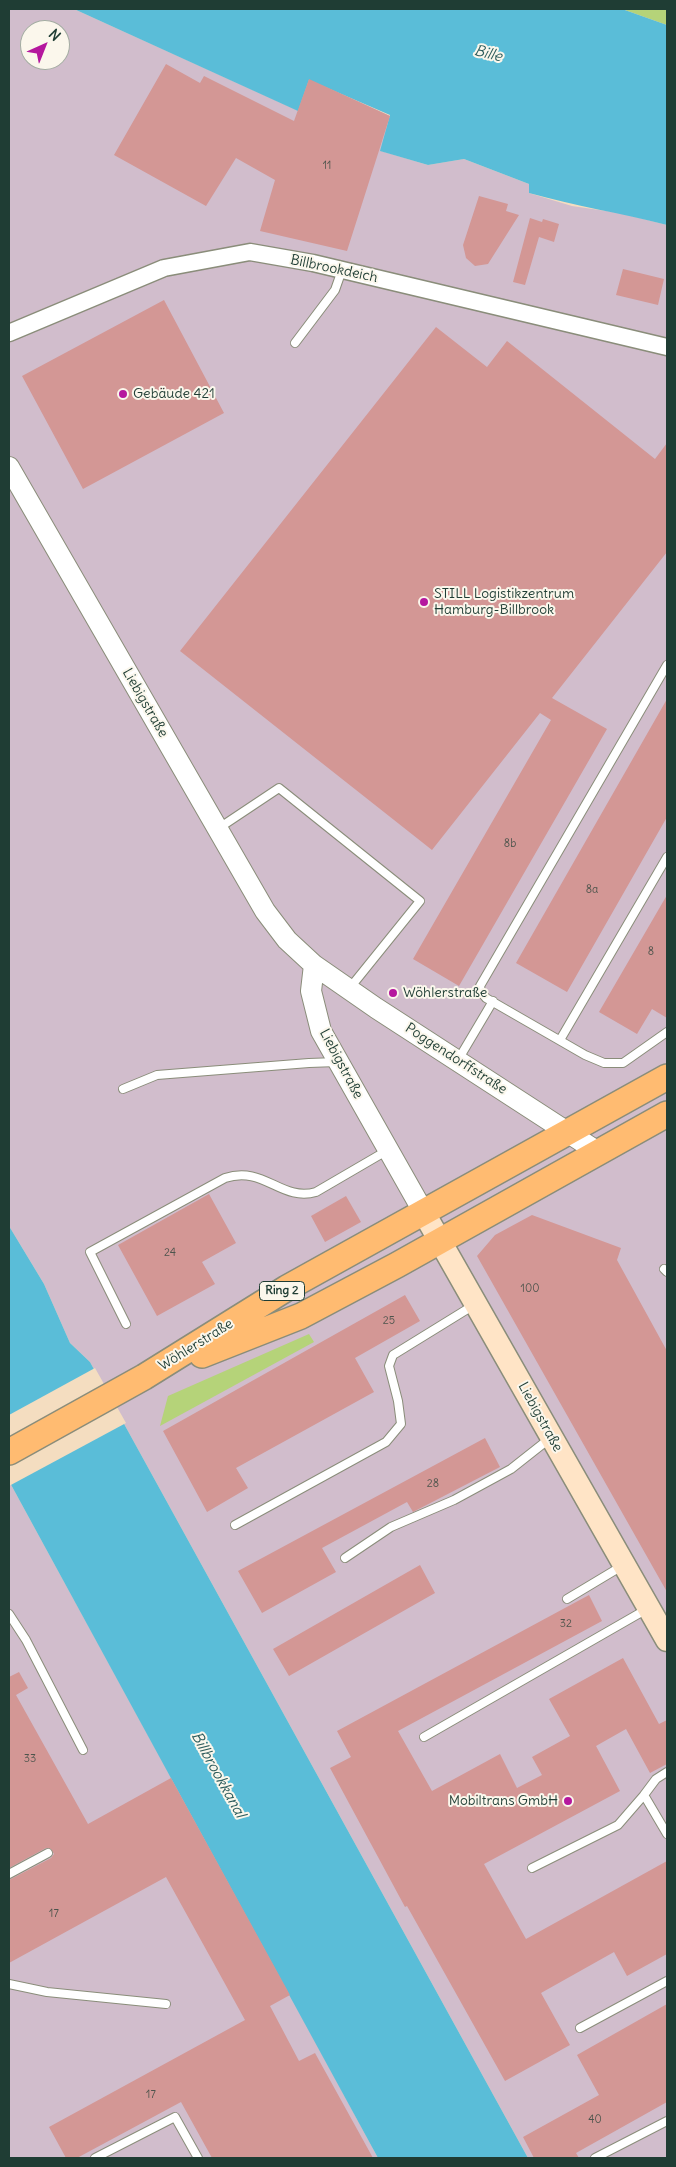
<!DOCTYPE html>
<meta charset="utf-8">
<style>
body{margin:0}
#map{position:relative;width:676px;height:2167px;overflow:hidden;background:#f4ddc0;font-family:Delius,sans-serif}
canvas{display:block}
.frame{position:absolute;inset:0;border:10px solid #1f3d34;pointer-events:none}
.north{position:absolute;left:20px;top:20px;width:50px;height:50px;box-sizing:border-box;background:#fbf7ec;border:1px solid #a3ada2;border-radius:50%;rotate:44deg;font-size:14px;font-weight:700;line-height:20px;text-align:center;color:#1f3d34}
.north::after{content:'';display:block;margin:auto;width:18px;height:22px;background:#b5179e;clip-path:polygon(50% 0,100% 100%,50% 72%,0 100%)}
</style>
<div id="map">
<canvas width="676" height="2167"></canvas>
<div class="frame"></div>
<div class="north">N</div>
</div>
<script>
const ctx = document.querySelector('canvas').getContext('2d');
ctx.lineJoin = 'round';
function paint(path, color) { ctx.fillStyle = color; ctx.fill(path, 'evenodd'); }
function stroke(path, color, width, dash) { ctx.strokeStyle = color; ctx.lineWidth = width; ctx.lineCap = dash ? 'butt' : 'round'; ctx.setLineDash(dash || []); ctx.stroke(path); }
function drawText(font, color, halo, rows, align = 'center') {
  ctx.font = font + ' Delius,sans-serif'; ctx.lineWidth = 4; ctx.setLineDash([]); ctx.textBaseline = 'middle'; ctx.strokeStyle = halo; ctx.fillStyle = color; for (const [text, x, y, turn = 0] of rows) {
    ctx.save(); ctx.translate(x, y); ctx.rotate((+turn || 0) * Math.PI / 180); ctx.textAlign = isNaN(turn) ? turn : align; if (halo) ctx.strokeText(text, 0, 0); ctx.fillText(text, 0, 0); ctx.restore();
  }
}
paint(new Path2D(`
 M9,9h65l223,101 12,-31 81,37 -9,35 47,14 36,-6 65,25v9l43,13 48,7 47,12v1933h-139l-405,-736 -33,-60 -20,-19 -26,-59 -35,-58zM30,30h30v30h-30z
 M9,1481l281,514 88,163h-369z`), '#d1bdcc');
paint(new Path2D(`
 M622,9h45v16z
 M309,1334l5,8 -154,84 8,-30z`), '#b5d379');
paint(new Path2D(`
 M74,9h548l45,16v200c-46,-12 -92,-19 -138,-32v-9l-65,-25 -36,6 -48,-14 10,-36 -81,-35 -11,31z
 M9,1226l35,58 26,59 20,19 33,60 405,736h-150l-369,-677z`), '#5abdd8');
paint(new Path2D(`
 M95,1368l31,55 -117,63v-71z`), '#f4ddc0');
paint(new Path2D(`
 M166,64l34,19 4,-7 90,45 15,-42 81,37 -43,135 -87,-20 15,-51 -39,-22 -30,48 -92,-51z
 M479,196l29,8 -2,7 13,4 -31,49 -13,2 -9,-8 -3,-13z
 M530,218l12,4 1,-3 16,5 -5,18 -15,-5 -14,48 -12,-3z
 M623,269l41,10 -6,26 -42,-10z
 M164,300l60,113 -141,76 -61,-113z
 M436,327l51,40 20,-26 148,118 12,-16v109l-115,146 55,31 -148,257 -46,-27 138,-239 -11,-7 -108,137 -252,-199z
 M667,699v118l-100,175 -51,-29z
 M667,895v123l-15,-9 -15,25 -38,-22z
 M209,1194l27,49 -34,19 13,22 -58,32 -39,-71z
 M346,1196l15,26 -36,20 -14,-26z
 M532,1215l89,33 -4,12 50,91v241l-190,-336 18,-21z
 M405,1295l15,26 -65,37 19,34 -138,76 12,20 -41,24 -44,-81z
 M485,1438l15,29 -87,45 -6,-10 -85,46 14,24 -74,41 -24,-42z
 M420,1565l15,28 -146,83 -16,-27z
 M589,1595l13,26 -204,110 34,60 68,-37 17,34 25,-13 -10,-18 38,-21 -21,-37 74,-41 36,66 8,-4v44l-17,9 -24,-44 -30,17 24,45 -136,73 42,75 141,-78v93l-40,22 -13,-24 -73,41 29,52 -65,36 -98,-175 -2,1 -75,-139 21,-11 -14,-26z
 M19,1672l9,16 -12,7 72,129 83,-46 119,217 -20,11 29,55 16,-8 58,105h-161l-31,-56 -104,56h-11l-17,-31 196,-107 -79,-143 -157,86v-83l42,-22 3,-4 -3,-5 -5,-1 -37,20v-191z
 M667,2004v98l-91,51 3,5h-45l-11,-21 76,-42 -22,-40z`), '#d39795');
const service = new Path2D(`
 M295,343l40,-53 7,-20
 M667,665l-187,321 1,6 5,6 99,57 19,8h19l44,-31
 M219,828l60,-40 141,113 -71,88
 M560,1040l107,-183
 M458,1060l35,-59
 M123,1089l34,-14 152,-12 28,-1
 M664,1269l3,3
 M126,1324l-36,-72 135,-74c39,-13 56,24 91,14l72,-42
 M235,1525l151,-83 15,-18 -3,-23 -9,-35 4,-11 81,-50
 M345,1558l46,-31 63,-27 57,-31 38,-30
 M567,1599l55,-33
 M9,1614l17,26 57,110
 M424,1737l223,-128
 M667,1772l-11,7 -12,16 23,39
 M532,1868l86,-43 26,-30
 M9,1874l39,-21
 M9,1984l38,8 119,12
 M580,2028l87,-47
 M95,2158l80,-41 23,41
 M595,2158l72,-37`);
const minor = new Path2D(`
 M9,333l155,-65 86,-16 63,11 354,84`);
const tertiary = new Path2D(`
 M9,467l256,444 22,29 27,25 62,43 222,144
 M314,965l-3,26 10,40 103,182`);
const secondary = new Path2D(`
 M424,1213l243,427`);
const primary = new Path2D(`
 M202,1355l99,-39 96,-51 270,-151
 M9,1452l135,-75 143,-89 380,-211`);
stroke(service, '#8a8d7a', 10);
stroke(minor, '#8a8d7a', 19);
stroke(tertiary, '#8a8d7a', 22);
stroke(secondary, '#8a8d7a', 25);
stroke(primary, '#8a8d7a', 28);
stroke(service, '#fff', 8);
stroke(minor, '#fff', 16);
stroke(tertiary, '#fff', 20);
stroke(secondary, '#ffe4c6', 22);
stroke(primary, '#ffbb71', 25);
for (const [x, y, r, color] of [
 [123,394,5,"#b5179e"],
 [424,602,5,"#b5179e"],
 [393,993,5,"#b5179e"],
 [568,1801,5,"#b5179e"]
]) { const dot = new Path2D(); dot.arc(x, y, r, 0, 2 * Math.PI); ctx.fillStyle = color; ctx.fill(dot); stroke(dot, '#fbf7ec', 2); }
drawText('11px', '#4c544c', null, [
 ["11",327,166],
 ["8b",510,844],
 ["8a",592,890],
 ["8",651,952],
 ["24",170,1253],
 ["100",530,1289],
 ["25",389,1321],
 ["28",433,1484],
 ["32",566,1624],
 ["33",30,1759],
 ["17",54,1914],
 ["17",151,2095],
 ["40",595,2120]
]);
for (const [x, y, w] of [
 [282,1291,45]
]) { const box = new Path2D(); box.roundRect(x - w / 2, y - 9.5, w, 19, 4); ctx.fillStyle = '#fbf7ec'; ctx.fill(box); stroke(box, '#1f3d34', 1); }
drawText('bold 12px', '#1f3d34', null, [
 ["Ring 2",282,1291]
]);
drawText('14px', '#1f3d34', '#fbf7ec', [
 ["Billbrookdeich",334,269,12],
 ["Liebigstraße",145,703,60],
 ["Poggendorffstraße",456,1059,33],
 ["Liebigstraße",341,1064,62],
 ["Wöhlerstraße",196,1345,-32],
 ["Liebigstraße",540,1417,61]
]);
drawText('14px', '#1f3d34', '#fbf7ec', [
 ["Gebäude 421",133,394],
 ["STILL Logistikzentrum",434,594],
 ["Hamburg-Billbrook",434,610],
 ["Wöhlerstraße",403,993],
 ["Mobiltrans GmbH",558,1801,"right"]
], 'left');
drawText('italic 15px', '#2e5d5d', '#fbf7ec', [
 ["Bille",488,54,14],
 ["Billbrookkanal",218,1775,61]
]);
</script>
